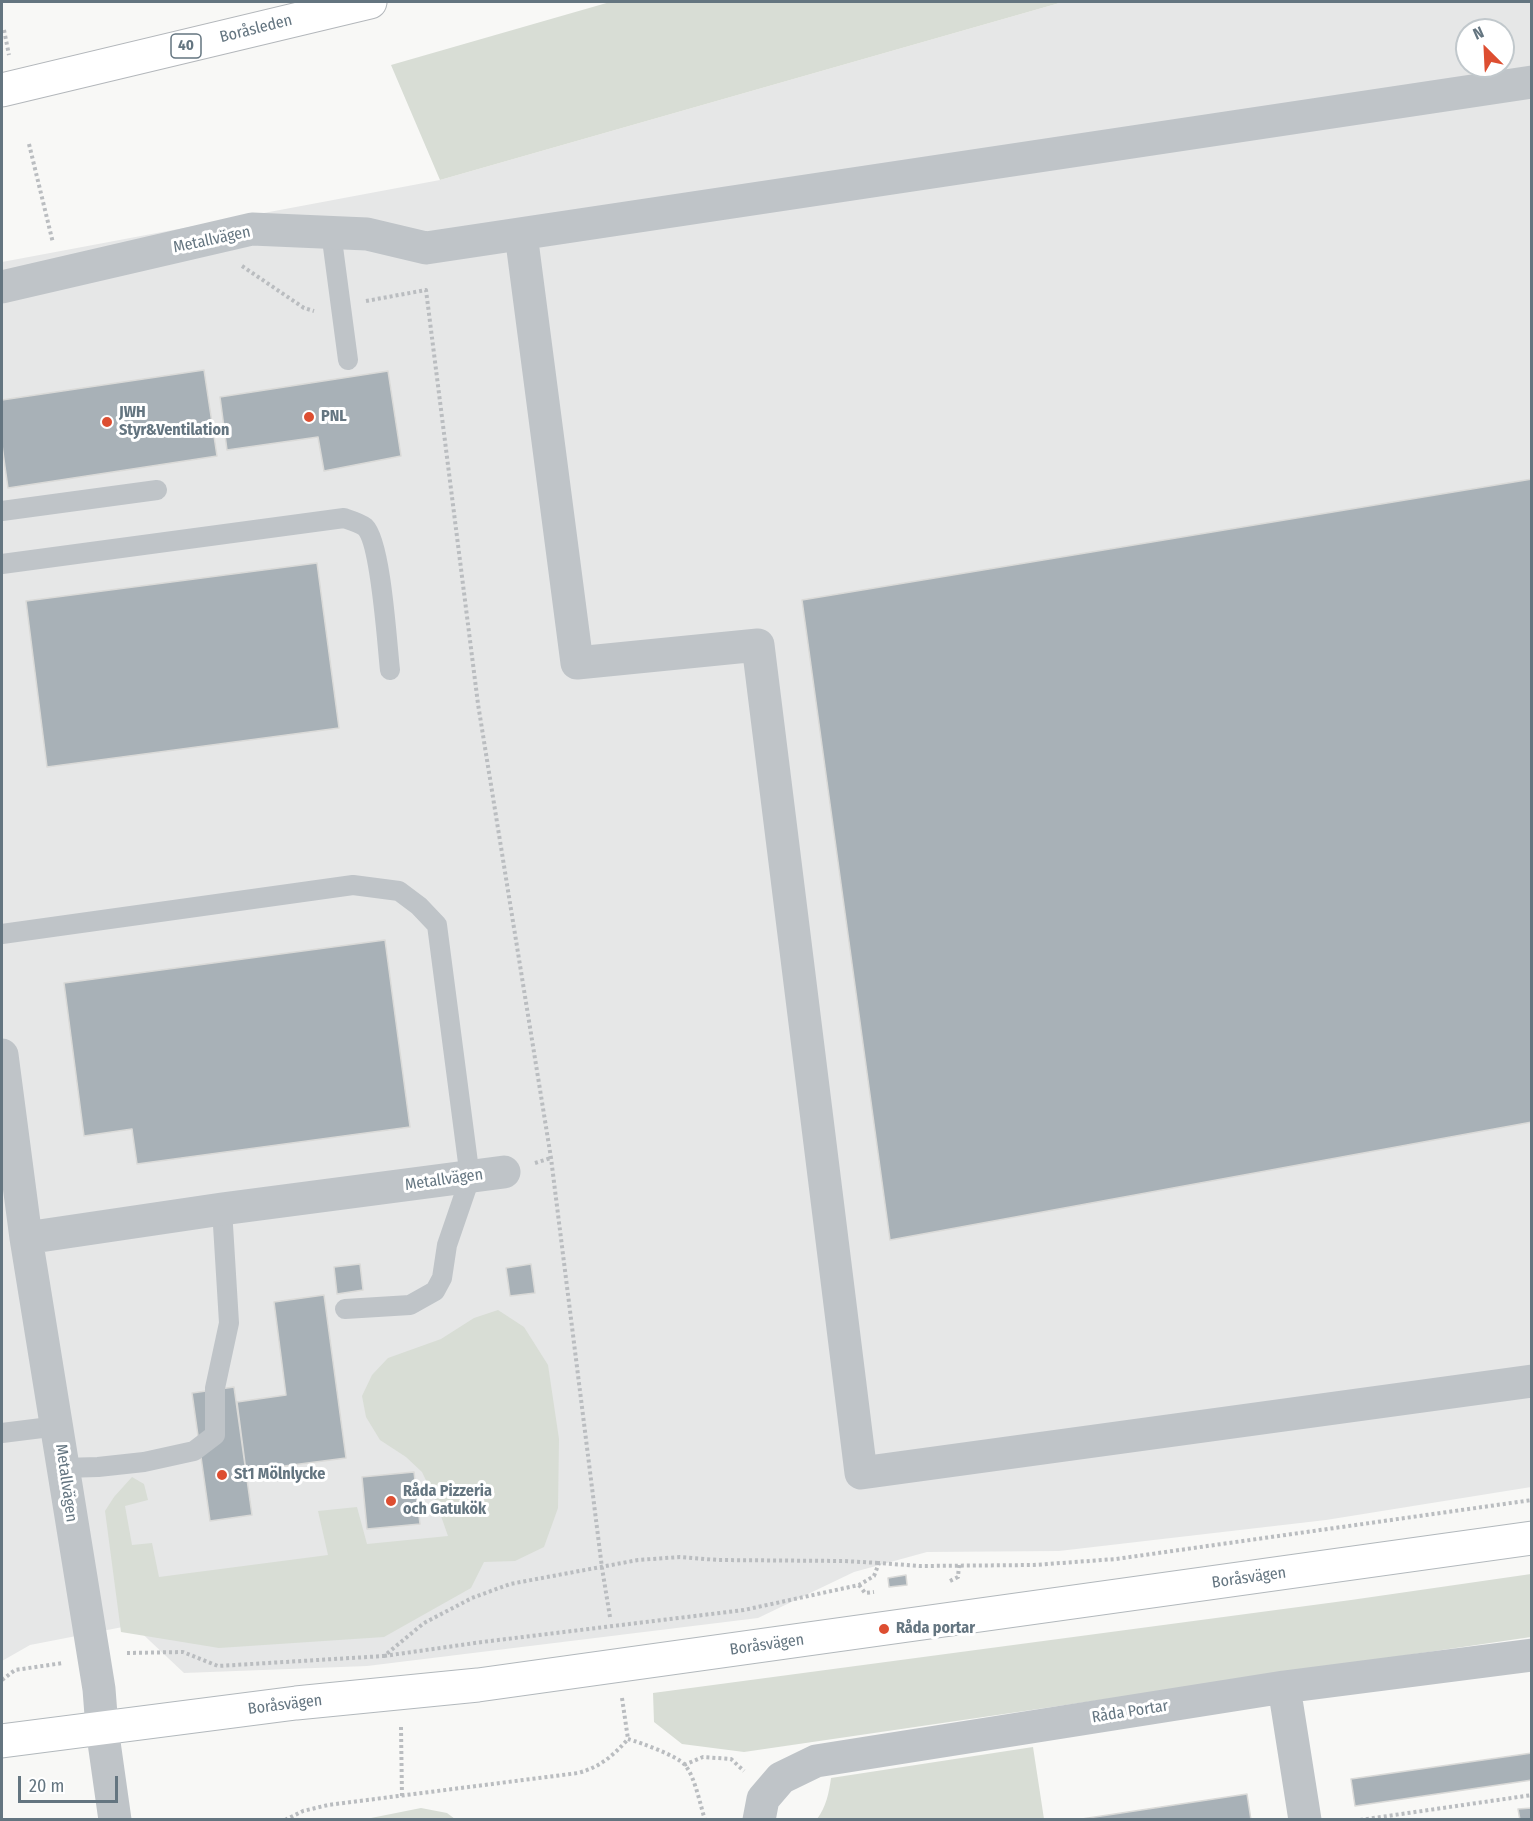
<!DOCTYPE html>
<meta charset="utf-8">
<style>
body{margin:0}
#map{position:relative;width:1533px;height:1821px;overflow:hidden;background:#f8f8f6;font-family:"Fira Sans Condensed",sans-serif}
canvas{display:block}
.frame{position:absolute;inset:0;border:3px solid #647580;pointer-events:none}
.north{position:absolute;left:1455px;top:18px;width:60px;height:60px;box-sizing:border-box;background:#fff;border:2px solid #c1c8cc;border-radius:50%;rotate:336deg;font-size:16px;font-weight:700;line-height:24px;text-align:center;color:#647580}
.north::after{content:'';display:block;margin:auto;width:21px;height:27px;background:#dd4e31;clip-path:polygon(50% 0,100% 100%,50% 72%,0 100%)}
.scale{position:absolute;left:18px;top:1776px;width:100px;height:27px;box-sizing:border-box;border:3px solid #647580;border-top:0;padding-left:8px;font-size:18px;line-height:21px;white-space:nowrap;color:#647580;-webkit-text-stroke:4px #fff;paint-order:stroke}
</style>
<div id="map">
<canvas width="1533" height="1821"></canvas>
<div class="frame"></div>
<div class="north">N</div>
<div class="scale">20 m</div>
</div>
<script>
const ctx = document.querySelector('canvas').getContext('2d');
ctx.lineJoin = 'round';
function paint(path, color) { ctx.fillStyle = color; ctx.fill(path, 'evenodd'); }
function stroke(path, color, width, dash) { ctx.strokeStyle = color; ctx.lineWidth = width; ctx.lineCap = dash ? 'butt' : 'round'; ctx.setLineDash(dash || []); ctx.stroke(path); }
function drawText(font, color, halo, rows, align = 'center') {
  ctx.font = font + ' "Fira Sans Condensed",sans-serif'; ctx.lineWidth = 6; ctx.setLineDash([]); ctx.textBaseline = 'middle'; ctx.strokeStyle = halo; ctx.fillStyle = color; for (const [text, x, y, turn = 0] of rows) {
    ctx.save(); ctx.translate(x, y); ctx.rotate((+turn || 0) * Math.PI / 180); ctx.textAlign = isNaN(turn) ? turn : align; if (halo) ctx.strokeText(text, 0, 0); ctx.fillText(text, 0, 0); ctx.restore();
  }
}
paint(new Path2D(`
 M1063,2h468v1485l-205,33 -267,31 -132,1 -73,20 -96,46 -391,48 -183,7 -51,-48 -103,20 -28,16v-1399l438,-82zM1467,30h36v36h-36z`), '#e6e7e7');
paint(new Path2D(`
 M610,2h453l-623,178 -49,-115z
 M498,1310l26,17 24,38 11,74 -1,69 -14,39 -29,14 -31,1 -13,26 -87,49 -165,11 -98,-16 -16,-121 9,-14 18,-20 12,7 4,16 -23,6 7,39 20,-2 7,34 169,-22 -10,-44 39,-4 10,37 81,-8 -13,-37 -13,-27 -16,-15 -26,-17 -14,-23 -4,-21 10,-21 16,-17 53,-19 33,-21z
 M1531,1574v63l-787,115 -62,-8 -28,-22 -1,-29 698,-93z
 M1033,1747l11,72h-227c9,-12 12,-26 14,-41z
 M421,1808l26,5 8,6h-89z`), '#d8ddd5');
const building = new Path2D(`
 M204,370l13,86 -209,32 -6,-43v-45z
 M388,371l13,85 -77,15 -6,-34 -91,13 -7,-53z
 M1532,479v643l-642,118 -88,-640z
 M317,563l22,165 -292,39 -21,-166z
 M385,940l25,187 -273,37 -5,-35 -48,7 -20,-153z
 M360,1264l3,26 -26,4 -3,-27z
 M531,1264l4,29 -25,3 -4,-28z
 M324,1295l22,163 -100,13 -9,-69 49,-7 -12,-93z
 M234,1387l18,128 -42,6 -18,-128z
 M414,1472l6,52 -53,5 -5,-52z
 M906,1575l1,10 -18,2 -1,-9z
 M1532,1753v27l-177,26 -4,-27z
 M1247,1794l4,26h-176z
 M1532,1808v12h-12l-2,-11z`);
paint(building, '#a8b1b7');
stroke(building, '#dadad8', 1.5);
const secondary = new Path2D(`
 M2,1741l294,-38 182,-18 1054,-147`);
const highway = new Path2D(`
 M2,90l368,-88`);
stroke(secondary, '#b2b8bc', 35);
stroke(highway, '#b3b7bb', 35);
stroke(new Path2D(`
 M4,30l5,25
 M29,144l24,99
 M242,266l62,42 10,3
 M366,301l60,-11 52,414 73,454 51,410 8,49
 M535,1163l16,-5
 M950,1581l8,-4 1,-12
 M859,1585l6,8 9,-1
 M127,1653l56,-1 35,14 166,-10 40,-33 48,-25 38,-14 128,-24 42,-3 38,3 126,1 35,2
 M384,1656l98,-14 262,-32 115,-25 15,-9 5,-13 41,3 114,-1 82,-6 416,-59
 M2,1680l13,-10 48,-7
 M622,1698l6,41
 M401,1727l1,70
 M628,1739c13,4 48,16 57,26 10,12 15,39 20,55
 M684,1765l19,-8 28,2 13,12
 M285,1820l18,-9 25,-6 250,-32c22,-6 35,-17 50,-34
 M1360,1820l172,-25`), '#babdc0', 4, [3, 3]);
stroke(new Path2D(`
 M331,232l17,128
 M2,511l155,-21
 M2,564l342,-46c6,2 16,5 21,9 16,15 22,117 25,143
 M2,934l351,-49 46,6 20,15 18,19 33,253 -23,67 -5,33 -7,13 -25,14 -65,4
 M2,1433l56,-7
 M63,1468l35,-1 46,-5 50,-11 21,-16v-47l14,-65 -7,-114`), '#bfc4c8', 20);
stroke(new Path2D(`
 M521,234l56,429 181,-18 103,828 671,-92
 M2,287l250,-58 115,5 59,14 1106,-166
 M2,1055l24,183 73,451 3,39 13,92
 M26,1238l196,-29 282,-37
 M1284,1687l21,133
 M759,1820l4,-21 18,-21 35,-17 468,-74 248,-32`), '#bfc4c8', 33);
stroke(secondary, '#fff', 33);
stroke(highway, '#fff', 33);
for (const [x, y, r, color] of [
 [309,417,6,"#dd4e31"],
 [107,422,6,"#dd4e31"],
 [222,1475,6,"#dd4e31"],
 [391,1501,6,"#dd4e31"],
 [884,1629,6,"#dd4e31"]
]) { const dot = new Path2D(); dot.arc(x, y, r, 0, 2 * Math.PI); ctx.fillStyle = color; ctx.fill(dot); stroke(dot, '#fff', 2); }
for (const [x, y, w] of [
 [186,46,30]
]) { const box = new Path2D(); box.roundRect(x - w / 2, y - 12, w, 24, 4.5); ctx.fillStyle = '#fff'; ctx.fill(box); stroke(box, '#647580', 1.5); }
drawText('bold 15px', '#647580', null, [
 ["40",186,46]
]);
drawText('16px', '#647580', '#fff', [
 ["Boråsleden",256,29,-14],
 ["Metallvägen",212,240,-12],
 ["Metallvägen",444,1180,-8],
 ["Metallvägen",66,1483,82],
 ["Boråsvägen",1249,1578,-8],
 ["Boråsvägen",767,1645,-8],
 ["Boråsvägen",285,1705,-7],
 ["Råda Portar",1130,1712,-9]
]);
drawText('bold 16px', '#647580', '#fff', [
 ["JWH",119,413],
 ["Styr&Ventilation",119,431],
 ["PNL",321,417],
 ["St1 Mölnlycke",234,1475],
 ["Råda Pizzeria",403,1492],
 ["och Gatukök",403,1510],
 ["Råda portar",896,1629]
], 'left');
</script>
